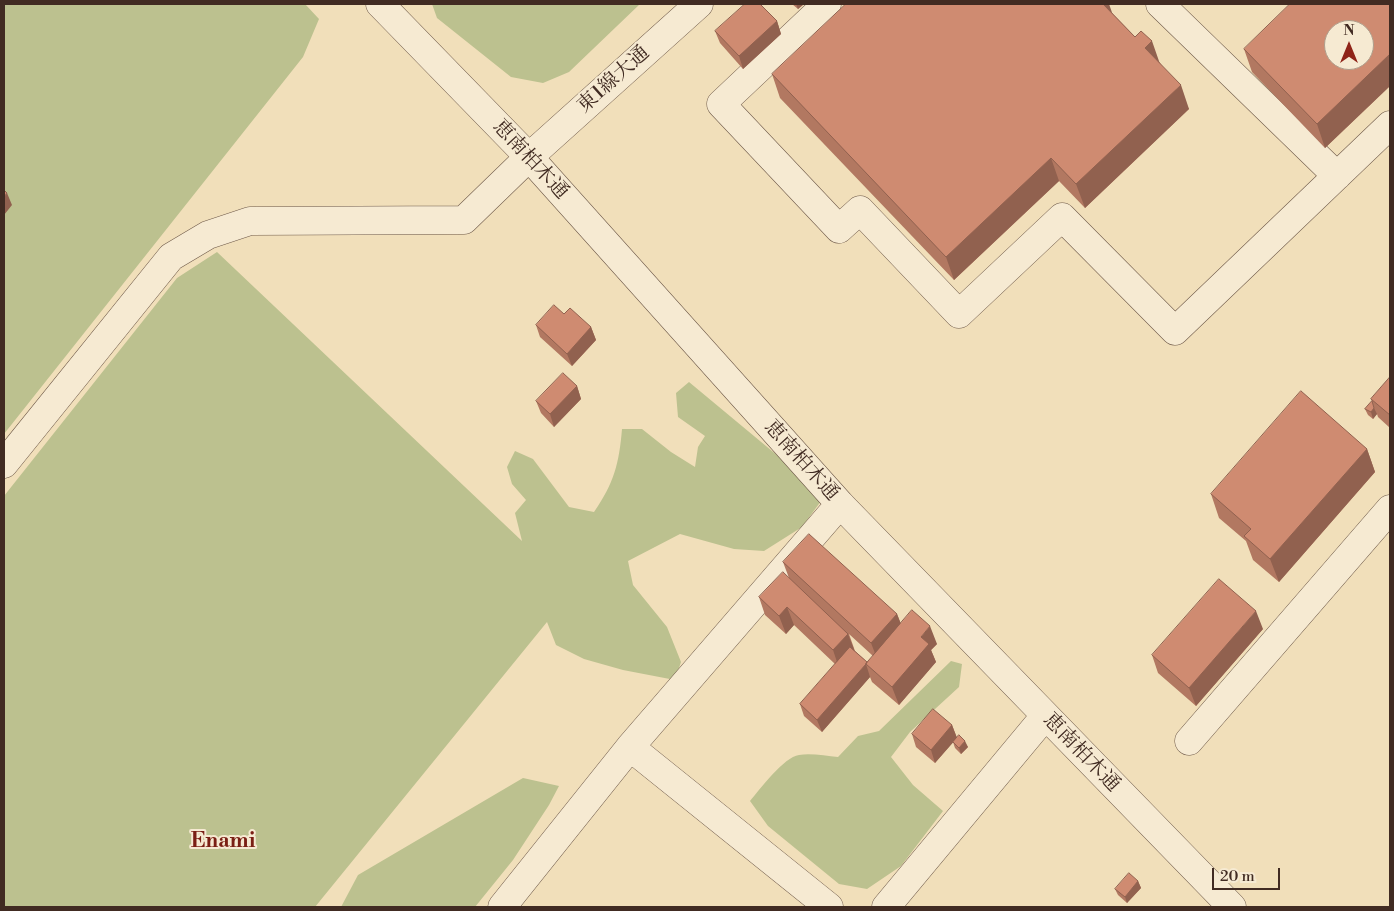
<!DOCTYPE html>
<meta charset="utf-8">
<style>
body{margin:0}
#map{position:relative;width:1394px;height:911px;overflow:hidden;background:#f1dfba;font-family:"Libre Bodoni",serif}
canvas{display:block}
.frame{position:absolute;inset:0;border:5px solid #412b22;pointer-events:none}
.north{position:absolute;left:1324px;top:20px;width:50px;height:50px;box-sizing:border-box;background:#f6ead2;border:1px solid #ae9e8c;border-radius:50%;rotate:0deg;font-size:14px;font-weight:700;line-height:20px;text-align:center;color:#412b22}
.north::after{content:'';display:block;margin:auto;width:18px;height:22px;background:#8f2418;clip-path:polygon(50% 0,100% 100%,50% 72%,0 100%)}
.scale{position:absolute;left:1212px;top:868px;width:68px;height:22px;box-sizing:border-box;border:2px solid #412b22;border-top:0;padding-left:6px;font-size:15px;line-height:18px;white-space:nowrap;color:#412b22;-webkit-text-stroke:4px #f6ead2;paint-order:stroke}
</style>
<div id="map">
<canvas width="1394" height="911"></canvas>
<div class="frame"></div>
<div class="north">N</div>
<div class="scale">20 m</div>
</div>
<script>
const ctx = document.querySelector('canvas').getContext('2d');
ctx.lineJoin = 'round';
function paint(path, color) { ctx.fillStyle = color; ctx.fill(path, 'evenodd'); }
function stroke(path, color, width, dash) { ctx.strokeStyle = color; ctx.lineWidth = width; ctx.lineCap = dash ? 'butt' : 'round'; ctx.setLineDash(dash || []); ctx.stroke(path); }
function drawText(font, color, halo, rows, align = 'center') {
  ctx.font = font + ' "Libre Bodoni","Noto Serif JP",serif'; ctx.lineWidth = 4; ctx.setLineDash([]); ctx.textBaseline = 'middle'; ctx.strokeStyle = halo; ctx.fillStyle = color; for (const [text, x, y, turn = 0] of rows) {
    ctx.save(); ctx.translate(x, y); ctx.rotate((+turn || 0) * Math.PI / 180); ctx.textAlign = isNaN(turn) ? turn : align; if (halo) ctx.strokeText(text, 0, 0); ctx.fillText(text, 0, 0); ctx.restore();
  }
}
paint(new Path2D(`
 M4,4h301l14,15 -16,38 -299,377z
 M432,4h208l-71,68 -26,11 -32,-6 -74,-59z
 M217,252l305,289 -7,-28 11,-13 -14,-16 -5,-17 8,-16 18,8 36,48 25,5c20,-29 25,-48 28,-83h20l29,23 24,15 3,-20 7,-11 -27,-19 -2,-24 13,-11 89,74 43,45 -19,26 -38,24 -30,-2 -54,-15 -52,27 5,24 34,42 14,35 -6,18 -52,-10 -39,-11 -28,-14 -9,-23 -232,285h-311v-411l173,-218z
 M951,661l11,3 -3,23 -49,45 -19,25 22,28 30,26 -42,55 -34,23 -28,-5 -71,-58 -18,-25c10,-12 34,-44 49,-46 12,-2 27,1 39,2l20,-21 21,-5z
 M523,778l36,8 -10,19 -36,55 -38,47h-134l17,-32z`), '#bcc18f');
const minor = new Path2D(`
 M380,4l149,153 311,347 392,403
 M827,4l-106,100 118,125 21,-19 99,104 103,-97 113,114 215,-206
 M1160,4l177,172
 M4,464l167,-207 37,-22 42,-14 214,-1 65,-63 170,-153
 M1189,741l201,-232
 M630,747l199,160
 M502,907l128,-160 210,-243
 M886,907l159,-191`);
stroke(minor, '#6d5848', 29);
stroke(minor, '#f6ead2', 28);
paint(new Path2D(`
 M792,4h12l-6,5z
 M1390,4v82l-65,62 -73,-76 -8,-23z
 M1112,13l48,50 29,46 -104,99 -26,-27 -105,99 -174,-182 -8,-24z
 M777,21l4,13 -38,35 -23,-26 -5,-12z
 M564,314l27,13 5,13 -24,26 -32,-29 -4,-12z
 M1390,377v51l-12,-11 -1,-3 -4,5 -5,-4 -3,-6 7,-8 -1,-2z
 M577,386l4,13 -27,28 -13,-14 -5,-12z
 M1367,449l8,23 -96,110 -26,-22 -7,-19 -27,-23 -8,-24z
 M783,562l114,52 4,10 36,20 -6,6 5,12 -37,43 -27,-23 -2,-5 -48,55 -18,-16 -4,-12 35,-40 -41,-39 -8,9 -21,-19 -6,-18 30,-19zM849,634l24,22 -6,6 -12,-11z
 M1263,629l-67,77 -38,-33 -6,-18z
 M952,725l5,13 11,9 -7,7 -6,-6 -2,-6 -18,21 -19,-16 -4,-13z
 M1138,881l3,7 -14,15 -9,-8 -3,-6z`), '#b27861');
paint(new Path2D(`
 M796,4h8l-6,5z
 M1102,4h7l6,17z
 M777,21l4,13 -38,35 -4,-13z
 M1152,41l8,23 -15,-16z
 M1390,54v32l-65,62 -8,-24z
 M1181,85l8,24 -104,99 -9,-24z
 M1051,158l8,23 -105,99 -8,-23z
 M7,193l5,12 -8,10v-18z
 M591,327l5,13 -24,26 -5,-12z
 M577,386l4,13 -27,28 -4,-13z
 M1374,408l3,6 -4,5 -2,-7z
 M1367,449l8,23 -96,110 -9,-23z
 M787,607l7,18 -8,9 -7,-18z
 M1256,611l7,18 -67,77 -7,-18z
 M897,614l7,18 -26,29 -7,-18z
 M930,626l7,18 -6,6 5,12 -37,43 -7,-18 29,-50z
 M848,634l7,18 -16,16 -6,-18z
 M866,664l4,13 -48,55 -5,-12z
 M952,725l5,13 -22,25 -4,-13z
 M965,741l3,6 -7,7 -2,-6z
 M1138,881l3,7 -14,15 -2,-6z`), '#91614f');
const building = new Path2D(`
 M745,4h15l17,17 -38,35 -24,-25z
 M846,4h257l32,33 6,-6 11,10 -7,7 36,37 -105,99 -25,-26 -105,99 -174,-183z
 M1290,4h100v50l-73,70 -73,-75zM1334,30h30v30h-30z
 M4,190l3,3 -3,4z
 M554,305l10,9 6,-6 21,19 -24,27 -31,-29z
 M563,373l14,13 -27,28 -14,-13z
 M1390,377v38l-19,-16z
 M1301,391l66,58 -97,110 -26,-23 7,-7 -40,-35z
 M1372,401l2,7 -3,4 -6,-3z
 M809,534l88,80 -26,29 -88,-81z
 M783,572l65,62 -15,16 -46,-43 -8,9 -20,-19z
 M1219,579l37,32 -67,77 -37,-33z
 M912,610l18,16 -9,11 8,7 -37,43 -26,-23z
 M850,647l17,15 -1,2 -49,56 -17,-16z
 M933,709l19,16 -21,25 -19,-16z
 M959,735l6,6 -6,7 -6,-6z
 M1129,873l9,8 -13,16 -10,-8z`);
paint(building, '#cf8b71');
stroke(building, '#91614f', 1);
drawText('20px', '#412b22', '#f6ead2', [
 ["東1線大通",614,80,-42],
 ["恵南柏木通",530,160,47],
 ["恵南柏木通",801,461,48],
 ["恵南柏木通",1081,753,46]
]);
drawText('bold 21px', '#7a1f14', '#f6ead2', [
 ["Enami",223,842]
]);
</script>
